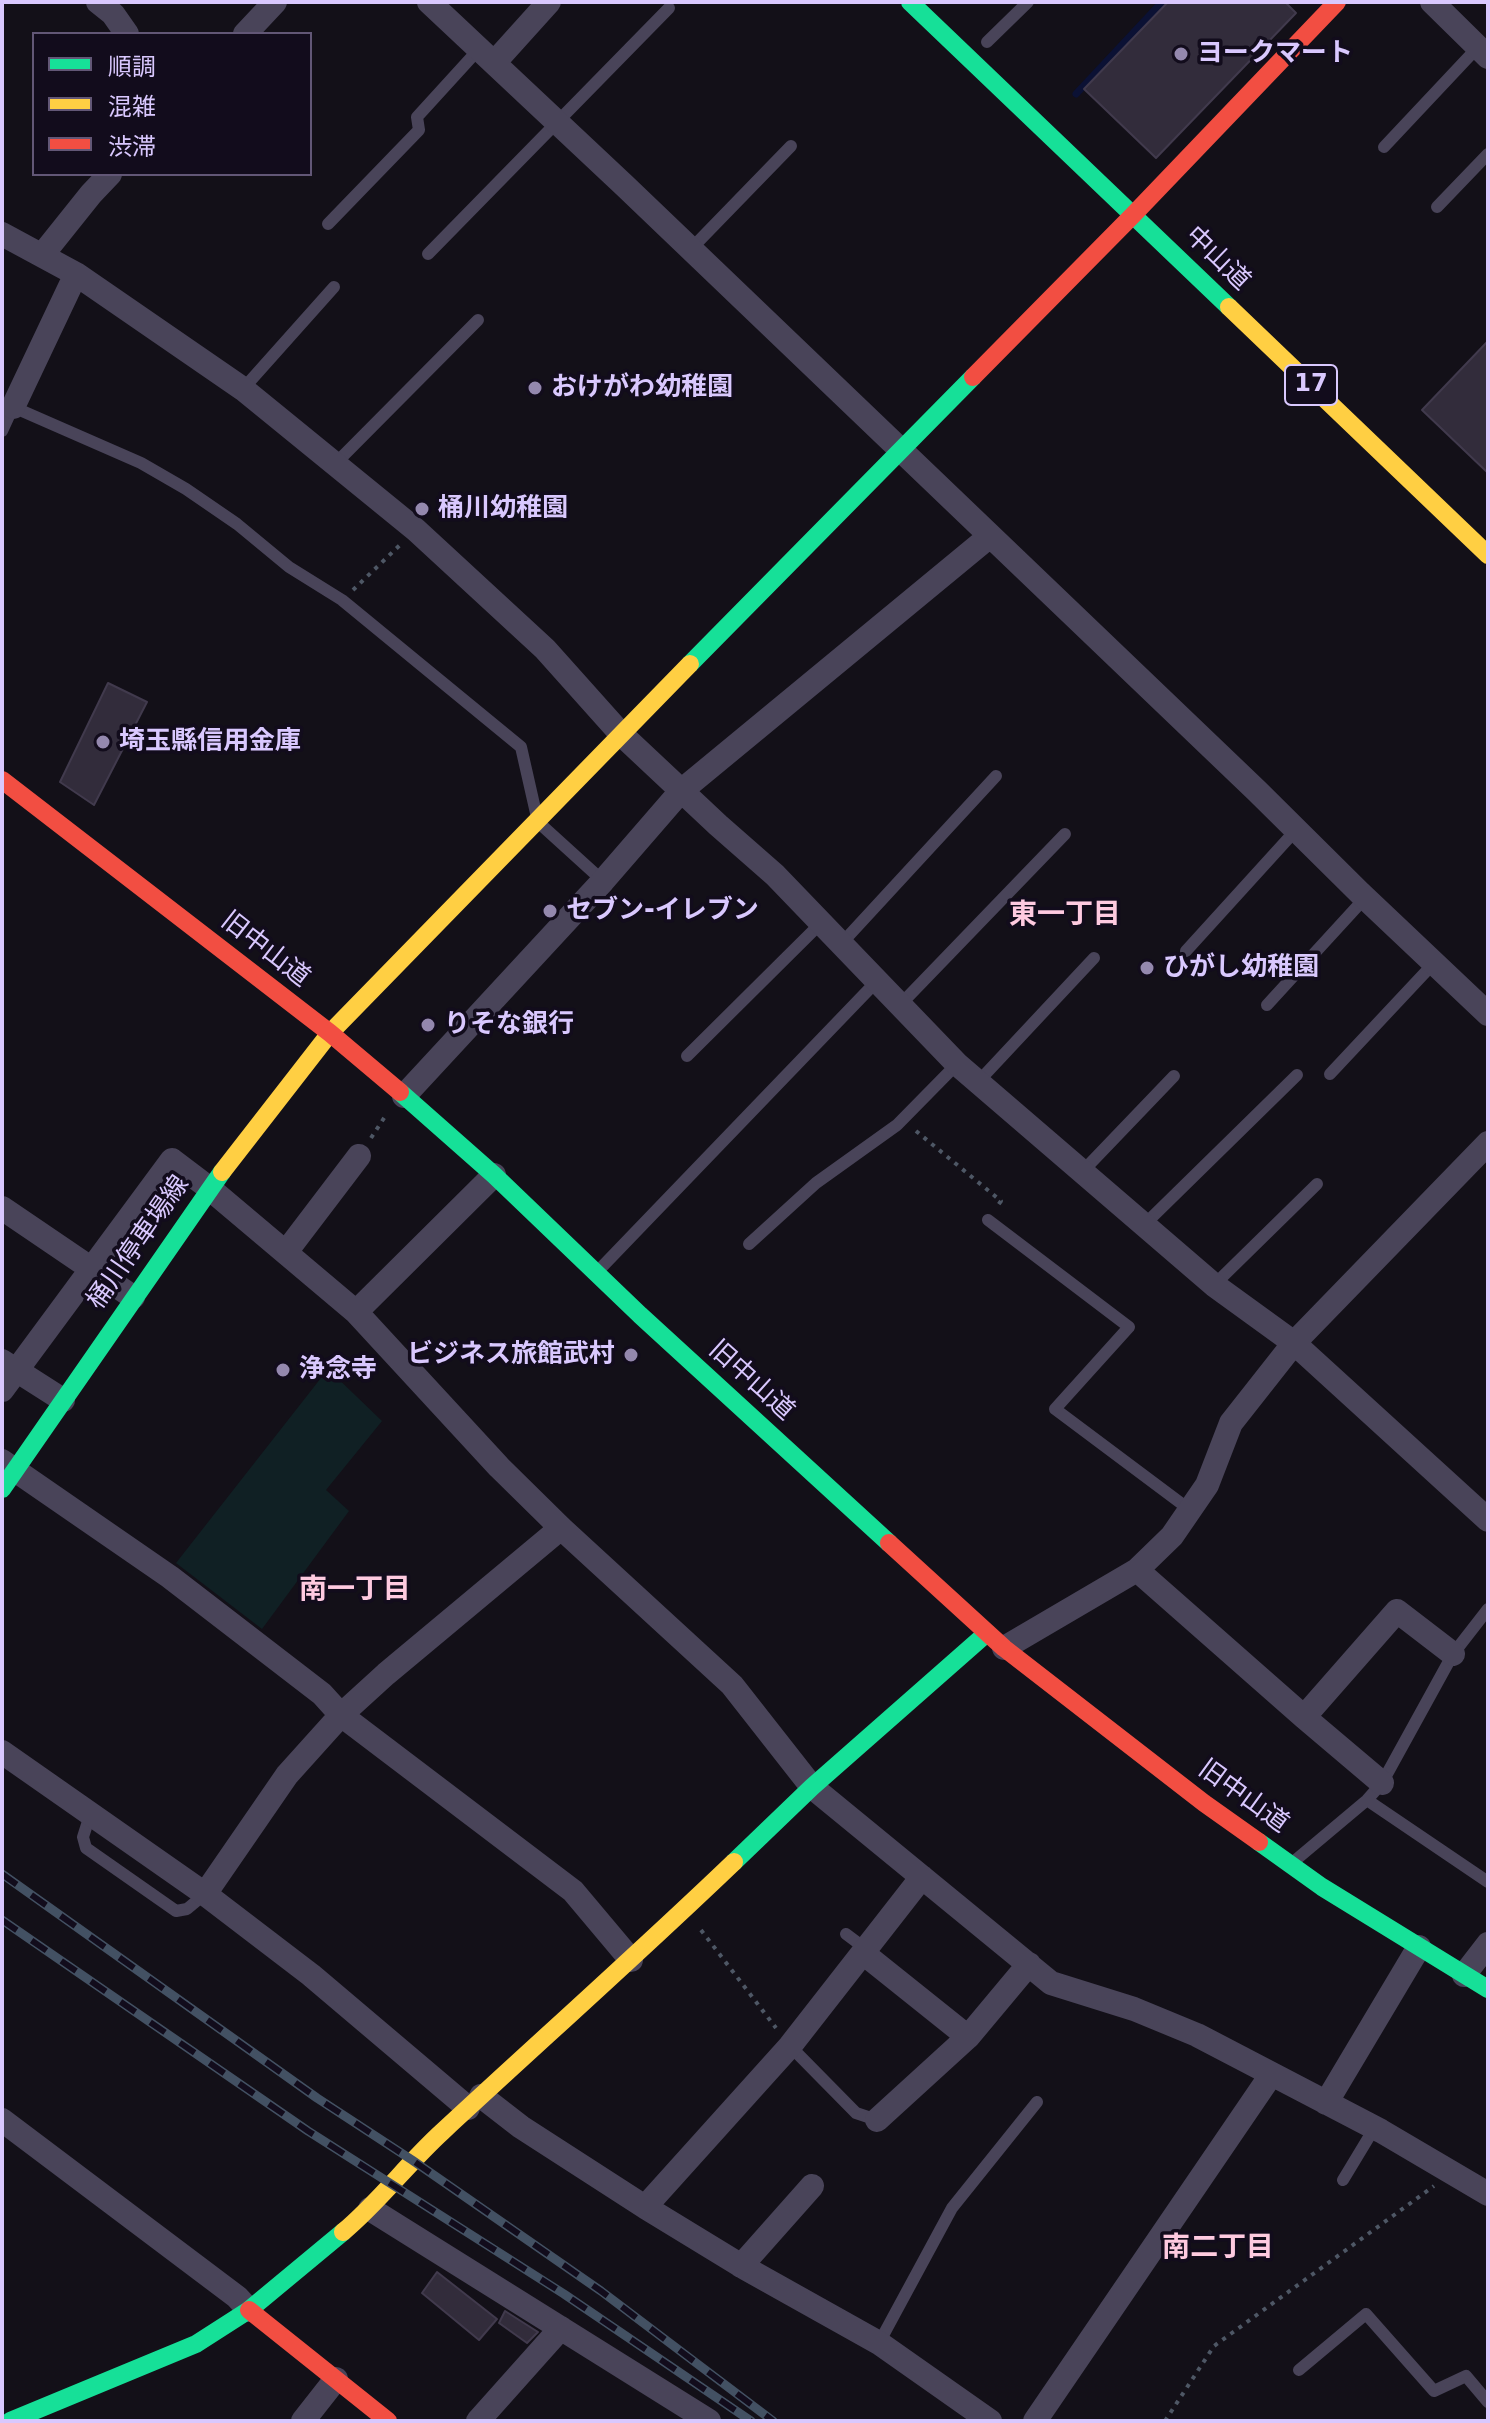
<!DOCTYPE html>
<meta charset="utf-8">
<style>
body{margin:0}
#map{position:relative;width:1490px;height:2423px;overflow:hidden;background:#131018;font-family:"DejaVu Sans","Noto Sans JP",sans-serif}
canvas{display:block}
.frame{position:absolute;inset:0;border:4px solid #d9c8fe;pointer-events:none}
.legend{position:absolute;left:32px;top:32px;width:280px;height:144px;box-sizing:border-box;background:#120c1c;border:2px solid #625776;margin:0;padding:10px 14px;list-style:none;font-size:24px;color:#d9c8fe}
.legend li{display:flex;align-items:center;gap:16px;height:40px}
.legend b{width:40px;border:2px solid #625776}
</style>
<div id="map">
<canvas width="1490" height="2423"></canvas>
<div class="frame"></div>
<ul class="legend">
<li><b style="height:10px;background:#16e098"></b>順調</li>
<li><b style="height:10px;background:#ffcf43"></b>混雑</li>
<li><b style="height:10px;background:#f24e42"></b>渋滞</li>
</ul>
</div>
<script>
const ctx = document.querySelector('canvas').getContext('2d');
ctx.lineJoin = 'round';
function paint(path, color) { ctx.fillStyle = color; ctx.fill(path, 'evenodd'); }
function stroke(path, color, width, dash) { ctx.strokeStyle = color; ctx.lineWidth = width; ctx.lineCap = dash ? 'butt' : 'round'; ctx.setLineDash(dash || []); ctx.stroke(path); }
function drawText(font, color, halo, rows, align = 'center') {
  ctx.font = font + ' "DejaVu Sans","Noto Sans JP",sans-serif'; ctx.lineWidth = 7; ctx.setLineDash([]); ctx.textBaseline = 'middle'; ctx.strokeStyle = halo; ctx.fillStyle = color; for (const [text, x, y, turn = 0] of rows) {
    ctx.save(); ctx.translate(x, y); ctx.rotate((+turn || 0) * Math.PI / 180); ctx.textAlign = isNaN(turn) ? turn : align; if (halo) ctx.strokeText(text, 0, 0); ctx.fillText(text, 0, 0); ctx.restore();
  }
}
paint(new Path2D(`
 M328,1369l54,52 -56,69 23,21 -87,118 -86,-66z`), '#102024');
stroke(new Path2D(`
 M1076,94l86,-92`), '#0b1134', 7);
const building = new Path2D(`
 M1168,2h117l11,11 -140,145 -72,-69z
 M1488,341v132l-66,-63z
 M108,683l39,19 -53,103 -34,-23z
 M437,2272l60,47 -18,21 -57,-47z
 M505,2311l33,21 -11,11 -28,-20z`);
paint(building, '#322c3b');
stroke(building, '#413a4d', 2);
stroke(new Path2D(`
 M353,590l48,-46
 M916,1131l85,70 -5,7
 M371,1138l15,-23
 M701,1930l75,98
 M1165,2421l49,-75 220,-160`), '#4e5765', 4, [4, 6]);
stroke(new Path2D(`
 M987,42l41,-40
 M1384,147l94,-100
 M1437,207l51,-53
 M328,224l91,-94 -2,-13 62,-68
 M691,249l100,-103
 M428,254l241,-246
 M243,389l91,-102
 M2,431l11,-24 128,56 45,26 51,35 52,43 53,33 179,147 17,75 65,59
 M335,464l143,-144
 M841,944l155,-168
 M1186,951l110,-121
 M900,1005l165,-171
 M1267,1005l98,-107
 M687,1056l134,-133
 M1330,1074l104,-111
 M978,1082l116,-124
 M1082,1172l92,-96
 M988,1220l141,107 -74,82 135,101
 M1144,1225l153,-150
 M749,1244l67,-61 81,-58 60,-61
 M598,1271l279,-290
 M1214,1285l103,-101
 M1367,1800l121,82
 M90,1815l-7,22 3,11 90,63 11,-2 18,-15
 M1292,1863l75,-63 15,-17 71,-129 35,-45
 M846,1934l20,15
 M790,2046l66,67 21,7
 M1343,2180l32,-53
 M879,2343l73,-135 85,-106
 M1299,2370l67,-56 68,77 32,-15 22,26`), '#494459', 12);
stroke(new Path2D(`
 M98,2l15,12 14,20
 M429,2l196,184 632,605 103,102 128,121
 M1432,2l56,55
 M245,34l30,-32
 M494,63l55,-61
 M2,234l74,40 167,115 173,141 129,119 76,85 97,91 57,50 182,189 257,221 80,58 194,177
 M43,254l48,-60 19,-20
 M13,407l63,-133
 M404,1096l199,-215 78,-90 309,-255
 M2,1208l131,89
 M286,1252l73,-96
 M356,1312l138,-137
 M2,1361l61,39
 M2,1390l170,-230 37,28 147,124 143,155 62,61 171,157 80,102 239,196 83,26 63,26 184,96 107,63
 M2,1461l168,116 152,117 19,21 232,176 58,69
 M1137,1570l167,147 78,66
 M1004,1648l133,-78 35,-34 35,-51 24,-62 63,-80 194,-200
 M1304,1717l93,-106 56,43
 M2,1752l203,142 106,81 157,133
 M205,1894l82,-119 54,-60 45,-41 175,-146
 M863,1953l105,84
 M1464,1975l24,-31
 M481,2096l40,31 124,80 100,61 134,75 111,78
 M1326,2103l93,-156
 M2,2120l235,177 12,13
 M877,2120l91,-83 61,-73
 M645,2207l145,-161 132,-169
 M370,2209l339,212
 M741,2266l71,-80
 M303,2421l33,-42
 M478,2421l83,-93
 M1035,2421l236,-346`), '#494459', 24);
stroke(new Path2D(`
 M910,2l319,305
 M690,664l283,-287
 M400,1092l94,83 146,140 249,228
 M2,1489l220,-317
 M1259,1842l63,45 166,102
 M734,1862l78,-75 175,-154
 M10,2421l186,-77 53,-34 94,-78`), '#16e098', 18);
stroke(new Path2D(`
 M1229,307l259,248
 M222,1172l108,-139 360,-369
 M343,2232c36,-30 64,-68 99,-100 97,-90 196,-178 292,-270`), '#ffcf43', 18);
stroke(new Path2D(`
 M973,377l160,-162 204,-213
 M2,780l328,253 70,59
 M889,1543l115,105 200,155 55,39
 M249,2310l139,111`), '#f24e42', 18);
const rail = new Path2D(`
 M2,1874l315,224 95,62 189,131 172,130
 M2,1920l306,211 256,163 187,127`);
stroke(rail, '#435163', 9);
stroke(rail, '#120c1c', 6, [18]);
for (const [x, y, r, color] of [
 [1181,54,8,"#9488ae"],
 [535,388,8,"#9488ae"],
 [422,509,8,"#9488ae"],
 [103,742,8,"#9488ae"],
 [550,911,8,"#9488ae"],
 [1147,968,8,"#9488ae"],
 [428,1025,8,"#9488ae"],
 [631,1355,8,"#9488ae"],
 [283,1370,8,"#9488ae"]
]) { const dot = new Path2D(); dot.arc(x, y, r, 0, 2 * Math.PI); ctx.fillStyle = color; ctx.fill(dot); stroke(dot, '#120c1c', 3); }
for (const [x, y, w] of [
 [1311,385,52]
]) { const box = new Path2D(); box.roundRect(x - w / 2, y - 20, w, 40, 6); ctx.fillStyle = '#120c1c'; ctx.fill(box); stroke(box, '#d9c8fe', 2); }
drawText('bold 24px', '#d9c8fe', null, [
 ["17",1311,385]
]);
drawText('bold 26px', '#d9c8fe', '#120c1c', [
 ["ヨークマート",1197,54],
 ["おけがわ幼稚園",551,388],
 ["桶川幼稚園",438,509],
 ["埼玉縣信用金庫",119,742],
 ["セブン-イレブン",566,911],
 ["ひがし幼稚園",1163,968],
 ["りそな銀行",444,1025],
 ["ビジネス旅館武村",615,1355,"right"],
 ["浄念寺",299,1370]
], 'left');
drawText('26px', '#d9c8fe', '#120c1c', [
 ["中山道",1217,259,44],
 ["旧中山道",265,950,38],
 ["桶川停車場線",139,1243,-55],
 ["旧中山道",751,1381,42],
 ["旧中山道",1243,1797,36]
]);
drawText('bold 28px', '#fecae0', '#120c1c', [
 ["東一丁目",1065,916],
 ["南一丁目",355,1591],
 ["南二丁目",1218,2249]
]);
</script>
